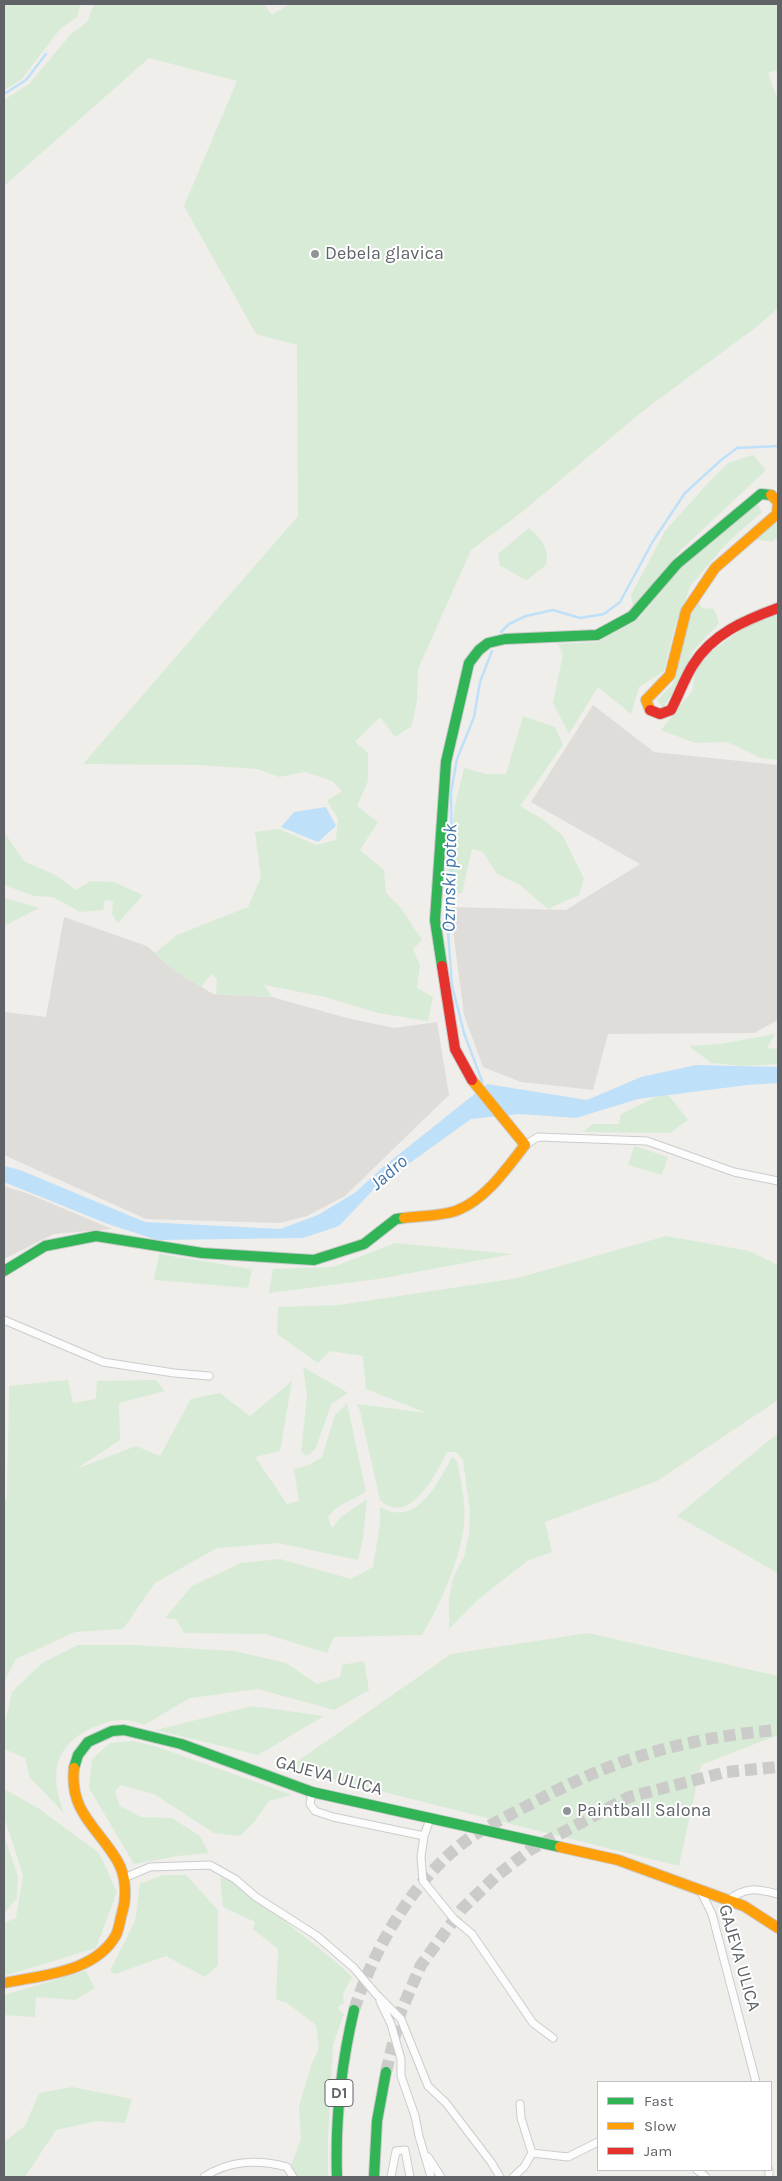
<!DOCTYPE html>
<style>
body{margin:0}
#map{position:relative;width:782px;height:2181px;overflow:hidden;background:#efeeea;font-family:Karla,sans-serif}
canvas{display:block}
.frame{position:absolute;inset:0;border:5px solid #5f6368;pointer-events:none}
.legend{position:absolute;left:597px;top:2081px;width:175px;height:90px;box-sizing:border-box;background:#fff;border:1px solid #bfc1c3;margin:0;padding:6px 9px;list-style:none;font-size:15px;color:#5f6368}
.legend li{display:flex;align-items:center;gap:10px;height:25px}
.legend b{width:25px;border:1px solid #bfc1c3}
</style>
<div id="map">
<canvas width="782" height="2181"></canvas>
<div class="frame"></div>
<ul class="legend">
<li><b style="height:6px;background:#30b455"></b>Fast</li>
<li><b style="height:6px;background:#ff9f0a"></b>Slow</li>
<li><b style="height:6px;background:#e5322d"></b>Jam</li>
</ul>
</div>
<script>
const ctx = document.querySelector('canvas').getContext('2d');
ctx.lineJoin = 'round';
function paint(path, color) { ctx.fillStyle = color; ctx.fill(path, 'evenodd'); }
function stroke(path, color, width, dash) { ctx.strokeStyle = color; ctx.lineWidth = width; ctx.lineCap = dash ? 'butt' : 'round'; ctx.setLineDash(dash || []); ctx.stroke(path); }
function drawText(font, color, halo, rows, align = 'center') {
  ctx.font = font + ' Karla,sans-serif'; ctx.lineWidth = 4; ctx.setLineDash([]); ctx.textBaseline = 'middle'; ctx.strokeStyle = halo; ctx.fillStyle = color; for (const [text, x, y, turn = 0] of rows) {
    ctx.save(); ctx.translate(x, y); ctx.rotate((+turn || 0) * Math.PI / 180); ctx.textAlign = isNaN(turn) ? turn : align; if (halo) ctx.strokeText(text, 0, 0); ctx.fillText(text, 0, 0); ctx.restore();
  }
}
paint(new Path2D(`
 M593,705l61,47 124,13v255l-24,13 -146,1 -15,56 -72,-8 -38,-15 -19,-52 -14,-108 116,3 74,-46 -109,-62z
 M64,917l83,29 28,25 38,23 59,3 75,21 47,10 43,-6 12,73 -104,101 -38,20 -27,7 -134,-4 -142,-64v-143l42,5z
 M4,1186l25,8 83,35 -58,5 -50,25z`), '#dfddda');
paint(new Path2D(`
 M4,4h77l-4,13 -17,12 -39,51 -17,10z
 M94,4h170l8,11 18,-11h488v66l-10,3 10,27v208l-23,20 -112,83 -121,101 -51,38 -53,119 -1,30 -5,27 -17,11 -15,-20 -25,25 13,11v28l-11,25 21,16 -18,28 24,20 2,23 14,14 22,33 -9,9 7,16 -3,23 16,9 -5,24 -50,-8 -53,-16 -61,-12 8,12 -56,-3 1,-15 -6,-5 -10,13 -26,-16 -20,-18 22,-18 71,-28 13,-30 -6,-45 24,-3 37,16 20,-5 2,-21 -11,-18 15,-10 -10,-10 -27,-9 -26,5 -21,-8 -61,-4 -114,-1 215,-248 -1,-171 -41,-11 -72,-128 53,-125 -88,-23 -145,128v-86l25,-16 42,-50 16,-12z
 M753,455l13,15 -86,81 -47,57 -2,-13 34,-64 44,-49 19,-19z
 M757,503l5,9 -36,32 -35,41 -17,44 -10,42 -25,16 -8,27 -33,-27 -29,47 -16,-31 10,-49 -5,-10 39,-2 41,-22 43,-53z
 M778,520v17l-6,5 -19,-3z
 M529,528c12,11 21,20 17,37l-19,15c-10,-4 -17,-10 -27,-14l-2,-12z
 M698,602l4,6 12,1 5,14 -26,28 -21,43 -8,12 -2,1 -5,-7 16,-16 3,-8 10,-51z
 M778,615v145l-17,-2 -34,-16 -32,1 -34,-13 32,-40 2,-17 11,-18 48,-34z
 M523,716l32,11 8,18 -43,61 24,14 19,16 21,43 -5,16 -31,14 -28,-24 -23,-11 -14,-22 -11,-3 -10,44 -18,3 11,-91 9,-37 23,6h19z
 M4,832l20,29 31,14 21,15 14,-9 24,1 29,13 -25,28 -6,-9 1,-13 -8,-1 -2,10 -23,2 -27,-15 -19,-1 -30,-11z
 M4,898l35,10 -35,18z
 M775,1034l-8,14 11,1v15l-34,2 -33,-3 -22,-17 31,-2z
 M666,1092l22,28 -18,13 -87,-1 10,-8h26l2,-10z
 M634,1146l34,11 -6,18 -34,-10z
 M666,1236l83,15 29,14v135l-121,81 -112,41 7,30 -25,9 -47,37 -31,31v-30l4,-21 11,-21 5,-23 1,-23 -7,-51 -7,-8h-9c-11,22 -38,76 -67,48l-20,-89 -3,-7 70,9 -61,-24 -3,-33 -33,-5 -12,12 -41,-29 1,-27 61,-2 179,-27z
 M395,1243l118,11 -135,25 -109,14 4,-24 60,-2z
 M159,1254l93,15 -4,19 -94,-8z
 M303,1367l45,26 -16,10 -17,47 -9,6 -5,-5 6,-55z
 M68,1380l5,23 23,-4 1,-18 59,-1 9,11 -46,12 1,37 -44,29 60,-23 24,10 31,-57 29,-6 30,23 42,-35 -12,70 -25,6 32,47 12,-3 -5,-32 15,-4 13,-8 13,-42 12,-12 19,89 -30,16 -8,9 4,11 9,-11 26,-18 -4,39 -5,22 -80,-17 -61,5 -62,35 -32,46 -48,3 -59,27 -12,23v-182l3,-1 2,-113z
 M778,1433v140l-101,-57z
 M452,1457l5,4c4,20 9,41 7,62 -3,35 -24,82 -42,112l-88,2 -7,16 -62,-19 -81,-1 -8,-14 -11,-1 27,-32 49,-23 39,-4 71,20 22,-12 7,-43v-17c37,21 57,-23 72,-50z
 M588,1633l190,43v59l-77,30 -22,101 -391,-98 163,-114z
 M78,1645h56l100,6 52,12 31,21 23,-7 2,-12 22,-4 5,29 -35,20 -76,-21 -68,9 -46,27c-16,-7 -30,-6 -45,0 -44,17 -51,46 -35,88l-34,-35 -5,-20 -21,-9v-22l8,-35 30,-29z
 M252,1706l72,10 -66,39 -102,-25z
 M133,1741l22,5 137,49 -23,6 -15,21 -14,14 -26,-3 -60,-39 -34,-9 -5,7 5,14 21,11 31,1 28,18 9,17 -31,3 -44,8 -45,-76 3,-29 18,-16z
 M4,1789l34,19 61,45 18,39 -21,56 -92,28v-53l12,-5 7,-43 -19,-58z
 M4,1836l14,40 -1,22 -13,16z
 M163,1875h23l32,35v55l-13,12 -39,-21 -51,18 -5,-3 25,-50 5,-37z
 M220,1877l15,5 100,79 17,16 -9,17 1,10 -4,1 -2,4 6,5 -11,31 -5,93v39h-30l-7,-12 10,-25 -2,-34 12,-40 8,-19 -3,-22 -29,-22 -11,-4 2,-50 -25,-20 2,-7 -32,-15z
 M86,1971l9,17 -20,12 -39,-3 -1,20 -31,-2v-20z
 M72,2087l60,12 -7,24 -28,-2 -41,9 -31,47h-21v-35l21,-16 14,-33z`), '#d8ebd6');
paint(new Path2D(`
 M326,807l10,19 -18,16 -37,-15 13,-15z
 M696,1065l82,2v16l-31,2 -109,14 -62,19 -57,-4 -48,5 -96,69 -36,38 -36,12 -146,2 -49,-16 -104,-42v-16l16,4 125,52 135,7 38,-14 38,-23 27,-25 104,-83 100,16 54,-23z`), '#bfe0f9');
stroke(new Path2D(`
 M4,94l22,-14 20,-26
 M501,632l8,-8 17,-8 27,-6 27,8 24,-4 16,-12 33,-61 32,-48 35,-32 17,-13 41,-2
 M482,1088v-7l-18,-48 -12,-48 -5,-66 5,-41 -1,-86 6,-33 17,-42 6,-35 12,-31`), '#bfe0f9', 2.5);
stroke(new Path2D(`
 M354,2010c21,-64 61,-134 117,-173 23,-15 49,-27 73,-40 78,-41 147,-60 234,-67
 M386,2072l15,-61 20,-46 41,-56 33,-32 35,-27 99,-53 97,-25 52,-5`), '#cbcbca', 12, [12, 6]);
const street = new Path2D(`
 M525,1145l13,-8 109,4 87,31 44,9
 M4,1320l99,42 71,11 35,3
 M312,1792l-2,12 5,7 18,6 91,19
 M430,1819l-6,17 -3,21 2,24 31,38 18,15 61,89 20,15
 M124,1878l26,-11 60,-2 25,14 21,18 61,39 37,32 22,26 25,25 27,67 18,17 45,59 9,15
 M700,1890l12,24 44,168
 M728,1900c19,-14 29,-11 50,-6
 M380,2001l11,23 10,35v17l14,40 4,20 12,41
 M520,2104l1,14 11,35 36,4 30,-15
 M428,2157l13,20
 M697,2170l9,7
 M769,2170v7
 M204,2177c25,-17 56,-18 83,-10l6,10
 M391,2177l5,-26 9,-1 5,27
 M513,2177l11,-10 8,-14`);
const fast = new Path2D(`
 M442,966l-7,-46 11,-158 23,-99 10,-13 9,-7 17,-4 92,-4 35,-19 45,-52 84,-70 10,1
 M4,1271l41,-25 51,-10 106,17 112,7 50,-16 32,-25 8,-1
 M74,1768l4,-13 10,-13 24,-11 12,-1 57,14 131,48 248,55
 M337,2177c-2,-57 4,-112 17,-167
 M374,2177l3,-56 9,-49`);
const slow = new Path2D(`
 M650,710l-4,-10 24,-25 16,-64 29,-43 62,-54 1,-12 -7,-7
 M404,1218c15,-2 40,-2 54,-8 28,-11 49,-42 67,-65l-53,-65
 M560,1847l58,13 126,46 34,22
 M4,1983c37,-8 91,-10 112,-48 3,-6 4,-15 6,-22 5,-15 4,-37 -4,-51 -19,-34 -49,-49 -44,-94`);
const jam = new Path2D(`
 M650,710l10,4 11,-4c8,-15 13,-31 22,-45 19,-31 52,-45 85,-57
 M442,966l13,83 17,31`);
stroke(street, '#cbcccc', 9);
stroke(fast, '#cacacb', 12);
stroke(slow, '#cacacb', 12);
stroke(jam, '#cacacb', 12);
stroke(street, '#fdfcfc', 7);
stroke(fast, '#30b455', 10);
stroke(slow, '#ff9f0a', 10);
stroke(jam, '#e5322d', 10);
for (const [x, y, r, color] of [
 [315,254,5,"#919496"],
 [567,1811,5,"#919496"]
]) { const dot = new Path2D(); dot.arc(x, y, r, 0, 2 * Math.PI); ctx.fillStyle = color; ctx.fill(dot); stroke(dot, '#fff', 2); }
for (const [x, y, w] of [
 [339,2093,28]
]) { const box = new Path2D(); box.roundRect(x - w / 2, y - 13.5, w, 27, 4); ctx.fillStyle = '#fff'; ctx.fill(box); stroke(box, '#5f6368', 1); }
drawText('bold 16px', '#5f6368', null, [
 ["D1",339,2093]
]);
drawText('18px', '#5f6368', '#fff', [
 ["Debela glavica",325,254],
 ["Paintball Salona",577,1811]
], 'left');
drawText('18px', '#5f6368', '#fff', [
 ["GAJEVA ULICA",329,1776,15],
 ["GAJEVA ULICA",739,1958,74]
]);
drawText('italic 19px', '#4174aa', '#fff', [
 ["Ozrnski potok",450,878,-89],
 ["Jadro",389,1173,-41]
]);
</script>
